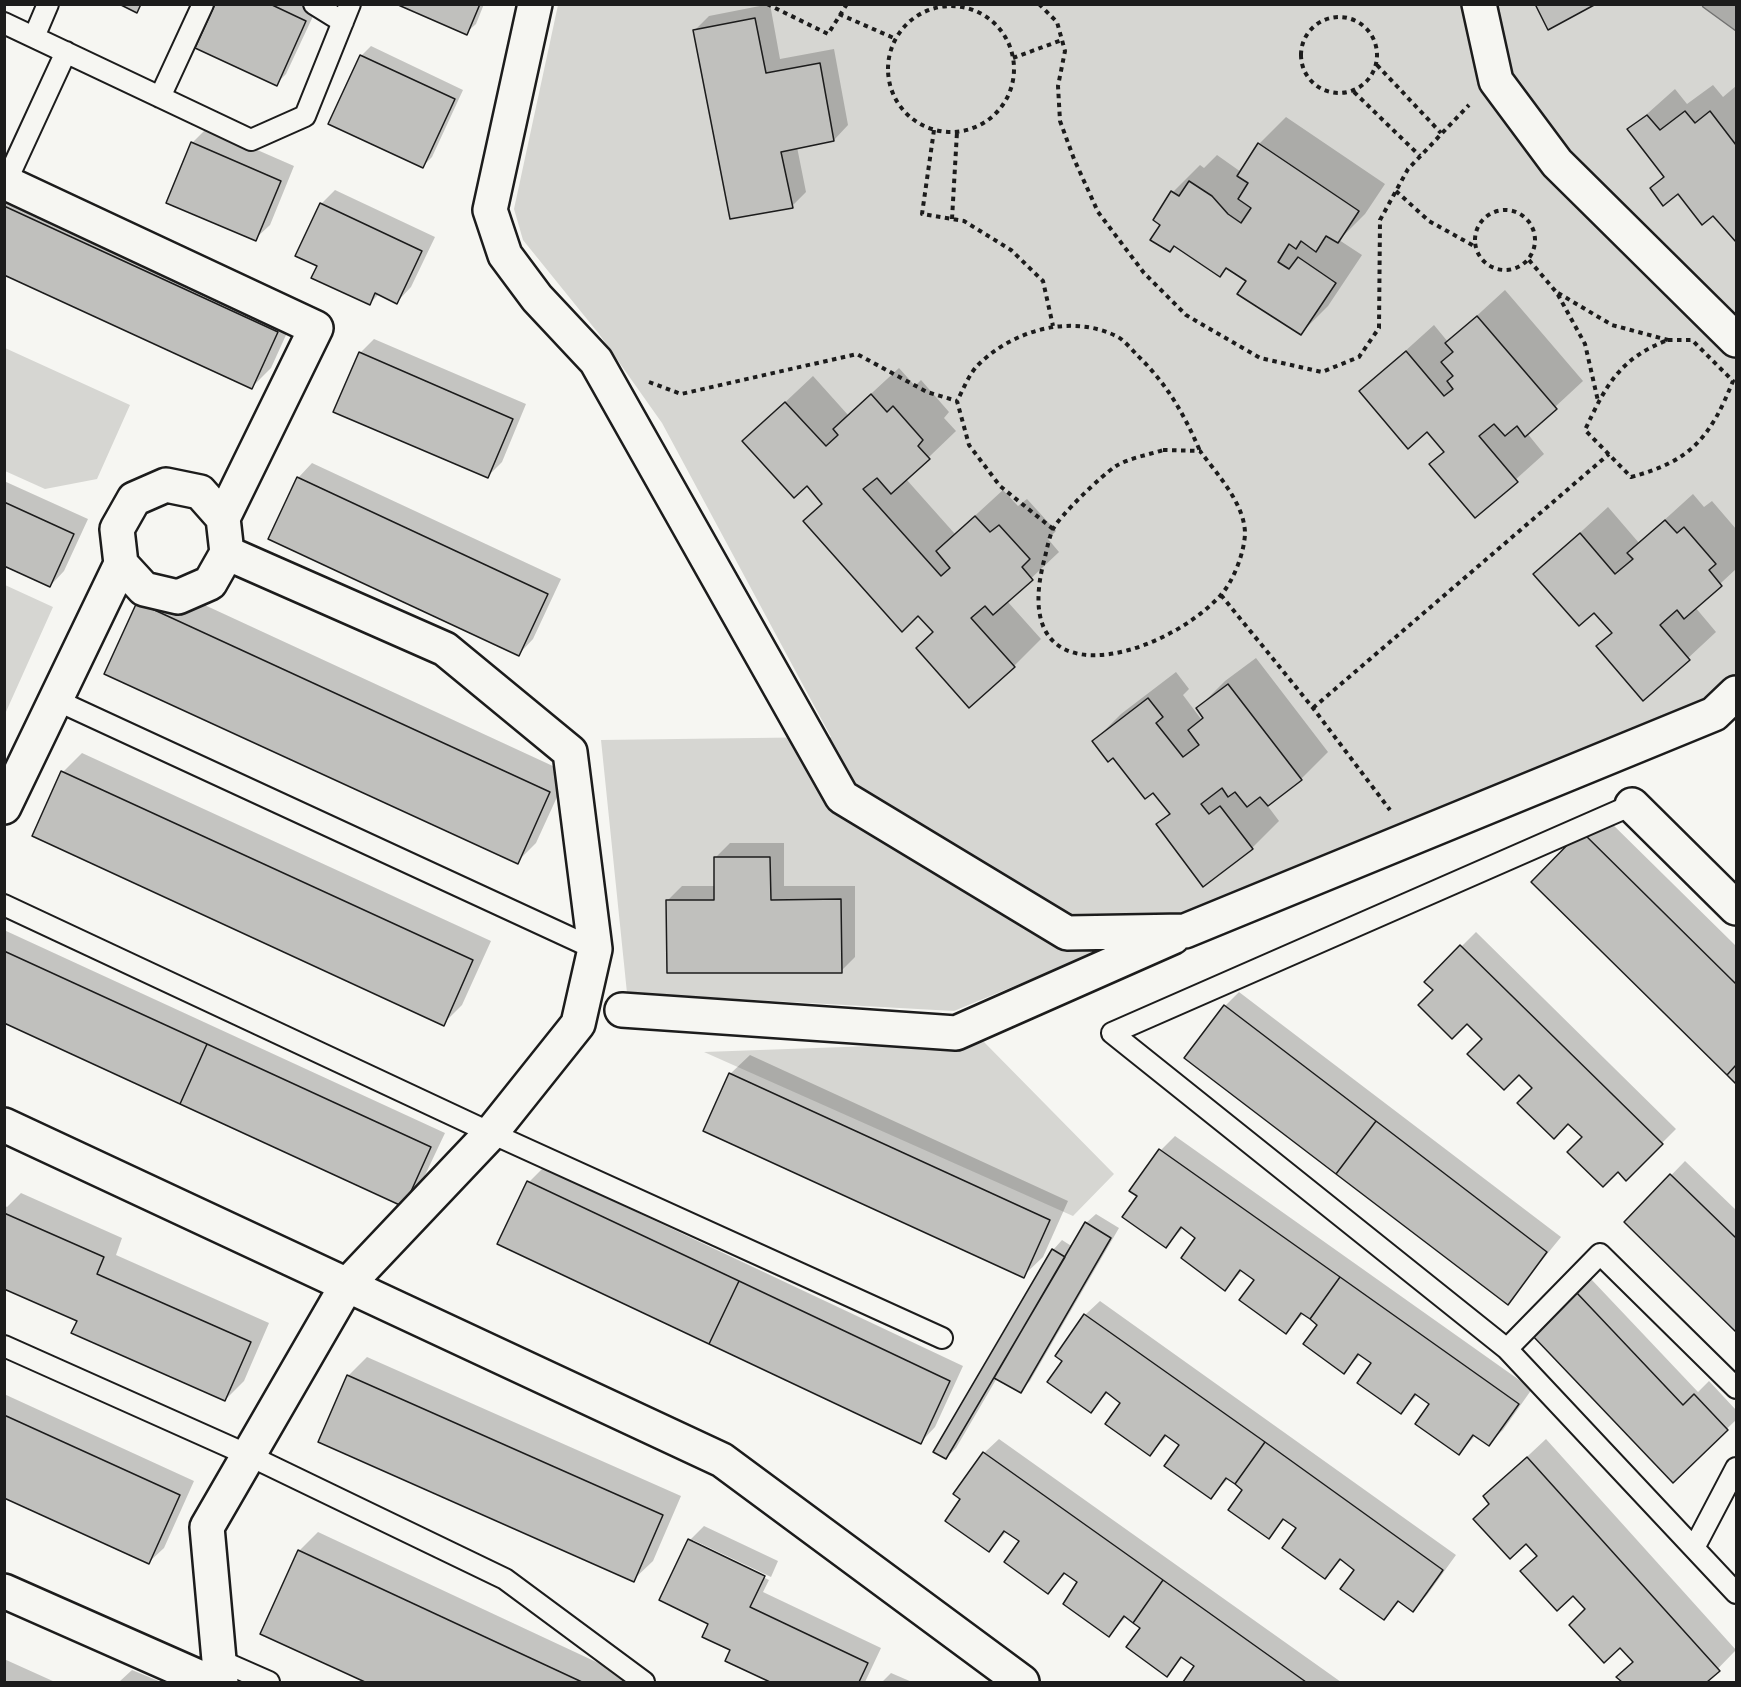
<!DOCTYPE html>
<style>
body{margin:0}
#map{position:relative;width:1741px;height:1687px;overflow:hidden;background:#f6f6f2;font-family:Sriracha,sans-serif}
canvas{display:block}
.frame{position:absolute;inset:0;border:6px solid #1c1c1c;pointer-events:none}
</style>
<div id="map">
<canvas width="1741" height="1687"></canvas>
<div class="frame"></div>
</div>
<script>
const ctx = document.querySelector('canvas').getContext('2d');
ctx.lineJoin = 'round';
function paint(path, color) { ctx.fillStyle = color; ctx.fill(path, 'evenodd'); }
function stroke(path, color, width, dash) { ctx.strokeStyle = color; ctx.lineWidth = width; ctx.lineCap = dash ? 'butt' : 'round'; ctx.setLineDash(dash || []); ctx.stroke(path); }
paint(new Path2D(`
 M558,5h1178v668l-29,27 -753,311 -327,-18 -26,-253 230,-3 -169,-314 -63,-89 -76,-94 -9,-31z
 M5,348l125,57 -33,74 -52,10 -40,-18z
 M5,585l48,22 -48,107z
 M984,1042l130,132 -41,42 -369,-164z`), '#d6d6d2');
const water = new Path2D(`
 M1702,5h34v26l-33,-24z`);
paint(water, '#acaca9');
stroke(water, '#727271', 1.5);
paint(new Path2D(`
 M217,4h82l16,8 -29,62 -10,10z
 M400,4h84l-8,20 -10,9z
 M770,4l10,55 54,-10 14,76 -14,15 -37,7 9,45 -14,14 -97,-176 14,-14z
 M371,46l92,44 -31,67 -9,9 -62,-110z
 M1713,85l10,12 13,-11v154l-23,-26 -35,-22 -26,-3 13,-14 -36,-45 46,-41 12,15z
 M1286,117l99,67 -20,30 -26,26 23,15 -34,51 -27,27 -53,-52 -21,-14 -7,8 -45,-30 -5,5 -8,-25 11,-33 27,-27 4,3 13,-13 24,17 18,-28z
 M207,128l87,38 -24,59 -15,14 -63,-96z
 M4,179l292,134 -25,55 -19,19 -248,-114z
 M335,190l100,47 -24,50 -14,15 -18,-8 -10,10 -50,-39 2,-61z
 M1505,290l78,91 -56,52 17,21 -69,62 -44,-52 14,-13 -18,-21 -66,-39 73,-66 14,17z
 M374,339l152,65 -24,58 -15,15 -127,-124z
 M899,368l16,18 6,-6 28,32 -5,6 12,13 -50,48 49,55 48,-44 15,16 9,-7 29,32 -8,8 11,13 -52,49 34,38 -27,27 -80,-35 -127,-147 -63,-43 69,-65 35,39z
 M312,463l249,116 -28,60 -14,15 -221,-176z
 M4,481l84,38 -24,52 -14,15 -46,-21z
 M1693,494l11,13 8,-6 24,28v40l-41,38 21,25 -72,67 -46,-53 15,-14 -18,-21 -60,-37 73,-67 31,36z
 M157,583l411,190 -32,70 -19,19 -411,-189z
 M1256,658l72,94 -27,27 -34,26 12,16 -27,27 -48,37 -46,-60 12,-13 -17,-22 -59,-49 27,-27 55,-42 13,17 -6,6 18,24 3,-3 -6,-8 27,-27z
 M82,753l409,188 -29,64 -19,19 -380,-252z
 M1601,813l135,133v135l-203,-199z
 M730,843h54v43h71v71l-14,14 -173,-71 14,-14h34l-1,-28z
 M4,930l441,203 -27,57 -14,15 -400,-183z
 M1476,932l200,197 -50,50 -200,-197z
 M1239,992l322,245 -54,66 -282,-297z
 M750,1055l318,146 -25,56 -20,19 -293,-202z
 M1175,1136l357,253 -29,41 -15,14 -12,-9 -17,18 -28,-50 -13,-9 -17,18 -27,-49 -13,-9 -17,18 -25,-48 -15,-11 -18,19 -30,-53 -13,-9 -18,19 -28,-52 -13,-10 -18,19 -26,-50 -8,-5 29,-41z
 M1685,1161l51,49v120l-110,-108z
 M543,1168l420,198 -28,61 -14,15 -392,-260z
 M21,1193l101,45 -6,17 153,68 -25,58 -19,19 -146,-80 -75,-33v-82l3,2z
 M1096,1214l23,14 -89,153 -10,10 -23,-13 -41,70 -10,10 107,-208 9,-10 11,7 13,-24z
 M1591,1279l107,113 11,-11 27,29v10l-63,61 -126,-161z
 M1100,1301l356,254 -29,40 -14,15 -13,-9 -16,17 -28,-49 -14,-10 -17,18 -27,-49 -13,-9 -17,18 -24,-48 -15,-11 -18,19 -30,-53 -13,-9 -18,19 -28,-52 -14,-10 -17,19 -27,-50 -7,-5 28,-41z
 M367,1357l314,139 -28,65 -20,19 -285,-204z
 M4,1394l190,87 -30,67 -15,14 -145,-66z
 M999,1439l342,243h-156l11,-16 -13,-9 -16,18 -25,-48 -15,-11 -18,19 -30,-53 -13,-9 -18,19 -27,-52 -14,-9 -18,19 -27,-51 22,-46z
 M1546,1439l190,211 -31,32h-81l-6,-5 16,-16 -149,-165z
 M704,1526l74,35 -7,16 -78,-37v3l76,37 -6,12 118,56 -16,34h-91l-47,-22 5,-10 -22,-27 -20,-83z
 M318,1532l319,149v1h-269l-106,-49 37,-82z
 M4,1659l51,23h-51z
 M132,1670l29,12h-42z
 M891,1673l21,9h-30z`), '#0003');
const building = new Path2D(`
 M119,4h22l-4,9z
 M215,4h55l36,17 -29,65 -82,-38z
 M396,4h84l-13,31z
 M1535,4h61l-48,26z
 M755,18l11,55 54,-10 14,78 -53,11 12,56 -63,11 -37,-189z
 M360,55l95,44 -32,69 -95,-44z
 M1685,111l10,12 15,-12 26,34v97l-23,-26 -11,9 -24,-31 -15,12 -13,-18 14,-11 -37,-48 20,-14 13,15z
 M191,142l90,39 -25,60 -90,-38z
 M1258,143l101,68 -21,32 -12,-7 -10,16 -15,-11 -5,8 -7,-5 -11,18 11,7 9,-12 38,26 -35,52 -64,-41 9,-13 -20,-13 -6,9 -46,-31 -4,6 -20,-12 10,-15 -7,-5 18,-29 8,5 10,-15 23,15 16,18 13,9 10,-15 -13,-9 10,-16 -11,-7z
 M320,203l102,48 -25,53 -22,-11 -5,12 -59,-27 6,-12 -22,-10z
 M4,206l274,126 -26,57 -248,-114z
 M1477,316l80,93 -32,28 -8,-11 -12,10 -11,-12 -15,12 39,46 -43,36 -46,-54 15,-12 -17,-20 -19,17 -49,-58 47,-40 38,45 9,-7 -6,-8 6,-5 -12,-14 12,-10 -8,-9z
 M359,352l154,67 -25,59 -155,-66z
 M871,394l16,18 6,-6 30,34 -5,6 12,13 -39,35 -14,-16 -14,11 78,87 9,-8 -14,-17 39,-35 15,16 9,-7 31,34 -8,8 11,13 -40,35 -8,-9 -14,12 44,49 -46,41 -53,-60 17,-16 -15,-16 -16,16 -99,-111 19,-17 -15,-18 -13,12 -52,-57 43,-39 41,44 12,-11 -5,-6z
 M297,477l251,117 -29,62 -251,-117z
 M4,502l70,32 -24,53 -46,-21z
 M1665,520l12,13 7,-6 32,37 -7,6 13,16 -38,33 -7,-9 -17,15 30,35 -47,41 -47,-55 16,-13 -18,-20 -15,13 -46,-52 47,-41 35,41 18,-15 -6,-6z
 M137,602l413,190 -32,72 -414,-190z
 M1228,684l74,96 -34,26 -8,-9 -13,10 -12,-15 -7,5 -6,-9 -21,16 8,10 11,-8 33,43 -50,38 -47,-63 14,-10 -17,-21 -8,6 -32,-41 -5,4 -16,-21 56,-43 15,19 -7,6 27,34 16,-12 -11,-15 15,-12 -7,-10z
 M61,771l412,189 -29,66 -412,-190z
 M1581,831l155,153v81l-9,10 -196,-193z
 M714,857h56l1,43 70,-1 1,74h-175l-1,-73h48z
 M1460,945l203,199 -37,37 -8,-9 -15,15 -36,-35 15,-15 -14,-13 -14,15 -37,-36 15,-15 -13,-13 -15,15 -37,-36 15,-15 -15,-15 -15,15 -34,-34 15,-15 -9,-8z
 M4,951l203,93 -27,60 -176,-81z
 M1224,1005l152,116 -40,53 -152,-116z
 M207,1044l224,103 -27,60 -224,-103z
 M1736,1065v19l-9,-9z
 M729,1073l321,147 -26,58 -321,-147z
 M1376,1121l171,131 -39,53 -172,-131z
 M1159,1149l181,128 -30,42 -9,-6 -15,21 -47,-34 15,-20 -14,-10 -15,21 -44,-33 14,-20 -14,-11 -15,21 -44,-31 15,-21 -8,-5z
 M1670,1174l66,64v94l-112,-110z
 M527,1181l212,100 -30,63 -212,-100z
 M4,1213l100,44 -7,17 154,68 -26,59 -154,-68 6,-12 -73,-32z
 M1085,1222l26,16 -90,155 -27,-15z
 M1052,1249l13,8 -119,202 -13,-7z
 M1340,1277l179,127 -30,42 -16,-11 -14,20 -44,-31 14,-20 -14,-10 -14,20 -44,-31 14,-20 -13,-9 -14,20 -41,-30 14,-19 -7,-6z
 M739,1281l211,100 -29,63 -212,-100z
 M1576,1292l107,113 11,-11 34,36 -55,53 -142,-149z
 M1084,1314l181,128 -30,42 -9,-6 -15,21 -47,-33 15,-21 -14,-10 -15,21 -45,-32 15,-21 -14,-11 -15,21 -44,-31 15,-21 -7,-5z
 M347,1375l316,140 -29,67 -316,-140z
 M4,1415l176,80 -31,69 -145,-66z
 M1265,1442l178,128 -30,42 -15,-11 -14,19 -44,-31 14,-19 -14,-11 -15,20 -43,-31 14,-20 -13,-9 -14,20 -41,-29 14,-20 -7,-6z
 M983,1452l180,128 -30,43 -9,-7 -15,21 -46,-33 14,-22 -13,-9 -16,21 -44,-32 15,-21 -15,-10 -15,21 -44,-31 15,-22 -7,-5z
 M1527,1457l193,214 -13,11h-85l-6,-5 17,-15 -13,-14 -16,15 -35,-38 16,-16 -12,-13 -16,15 -37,-40 17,-15 -11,-12 -16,15 -37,-40 16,-15 -6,-8z
 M688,1539l77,37 -15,31 118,56 -9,19h-89l-45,-21 5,-11 -28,-13 6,-13 -49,-24z
 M298,1550l284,132h-217l-105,-48z
 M1163,1580l143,102h-123l11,-16 -13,-9 -14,20 -41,-30 14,-19 -7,-5z`);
paint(building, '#c0c0bd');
stroke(building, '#1c1c1c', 1.5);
const lane = new Path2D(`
 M314,4l29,18
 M4,23l247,117 54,-24 45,-112
 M34,37l14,-33
 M160,97l43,-93
 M6,182l60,-130
 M56,700l539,249
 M4,905l487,228 451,205
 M4,1346l244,109 257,124 139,103
 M1507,1349l-395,-316 520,-228
 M1736,1388l-136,-134 -93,95 229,244
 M1694,1548l42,-80
 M219,1660l50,22`);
const street = new Path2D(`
 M535,4l-45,206 15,45 32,43 59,63 246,436 225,136 118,-2 529,-217 22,-21
 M1479,4l17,77 61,82 179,177
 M4,182l312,146 -93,190 4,35 -17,30 -32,14 -34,-8 -23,-25 -4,-35 17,-30 32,-14 34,7 23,26
 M1632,805l104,103
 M4,807l117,-243
 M622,1010l334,23 217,-96
 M4,1125l718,335 300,222
 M4,1591l206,91
 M221,1682l-14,-155 140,-242 144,-152 87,-109 17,-75 -25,-197 -125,-103 -218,-96`);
stroke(lane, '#1c1c1c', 24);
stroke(street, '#1c1c1c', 38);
stroke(new Path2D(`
 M767,4l61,30 19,-30
 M1039,4l18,18 8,29 -7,35 2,35 14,38 24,53 46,61 42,42 74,43 62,14 37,-15 20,-29 1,-108 28,-51 61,-64
 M888 69a63 63 0 1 1 126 0a63 63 0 1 1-126 0Z
 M839,14l57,25
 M1301 55a38 38 0 1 1 76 0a38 38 0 1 1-76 0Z
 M1013,58l49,-18
 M1377,65l64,68
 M1354,92l66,64
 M934,130l-12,84 42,7 47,29 32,31 10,45
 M1396,191l33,30 45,25
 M1475 240a30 30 0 1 1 60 0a30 30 0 1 1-60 0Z
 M952,219l5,-87
 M1529,260l28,33 28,51 13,57
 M1558,293l54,32 56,15
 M1668,340h24l41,41c-23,57 -42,80 -102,96l-46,-47c21,-45 35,-72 83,-90z
 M649,382l32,12 176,-40 70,38 30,9
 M1163,450l37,1c17,23 45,53 45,83 -1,20 -12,48 -25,62 -61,65 -215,106 -175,-39 2,-9 4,-18 7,-26 6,-14 50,-56 64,-65 13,-8 32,-11 47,-16z
 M1053,529l-53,-43 -31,-41 -12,-44c6,-11 12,-27 21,-36 35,-35 94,-52 140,-28 7,4 14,13 20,19 29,28 46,58 62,95
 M1221,595l92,113 77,102
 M1313,708l296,-254`), '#1c1c1c', 4, [4.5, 4.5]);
stroke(lane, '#f6f6f2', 20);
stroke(street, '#f6f6f2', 33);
</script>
